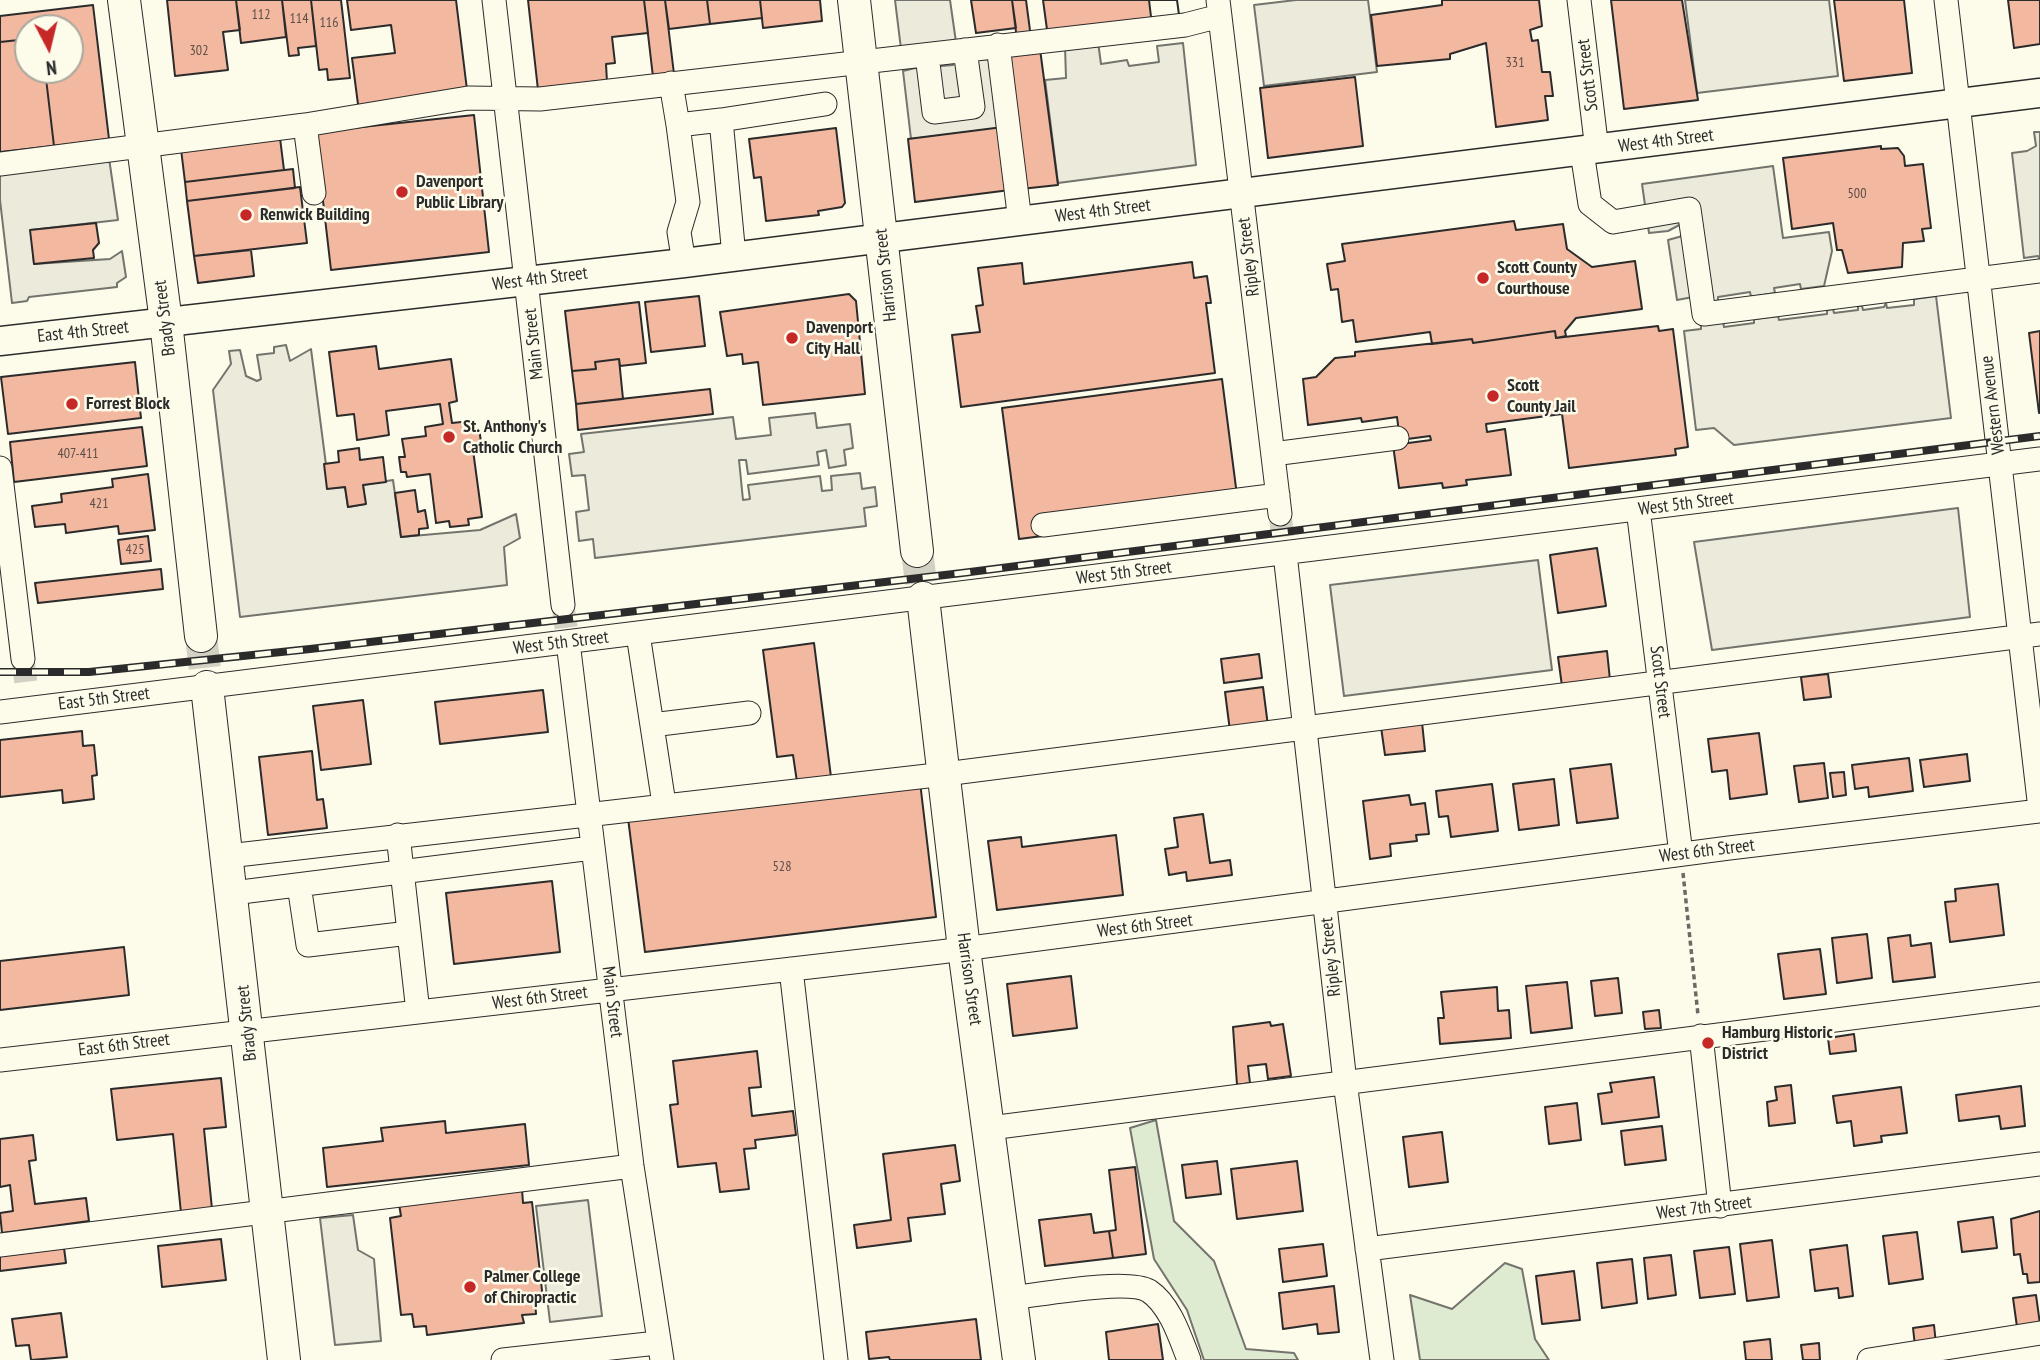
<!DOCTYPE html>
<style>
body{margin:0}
#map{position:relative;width:2040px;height:1360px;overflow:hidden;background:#fdfbea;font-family:"PT Sans Narrow",sans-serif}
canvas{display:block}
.north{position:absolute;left:14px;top:14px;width:70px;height:70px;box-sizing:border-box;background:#fdfbea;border:2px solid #a9a89e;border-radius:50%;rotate:173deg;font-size:19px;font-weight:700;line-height:28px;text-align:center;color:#2b2b2b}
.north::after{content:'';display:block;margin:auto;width:24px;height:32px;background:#c62828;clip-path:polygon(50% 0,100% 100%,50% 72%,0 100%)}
</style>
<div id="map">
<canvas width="2040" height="1360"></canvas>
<div class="north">N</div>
</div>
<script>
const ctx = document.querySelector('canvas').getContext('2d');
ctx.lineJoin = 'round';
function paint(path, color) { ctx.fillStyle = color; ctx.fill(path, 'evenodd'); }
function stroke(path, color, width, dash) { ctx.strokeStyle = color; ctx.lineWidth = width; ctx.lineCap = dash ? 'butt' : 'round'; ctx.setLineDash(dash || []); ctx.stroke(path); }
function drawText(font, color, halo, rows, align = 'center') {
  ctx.font = font + ' "PT Sans Narrow",sans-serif'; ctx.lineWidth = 5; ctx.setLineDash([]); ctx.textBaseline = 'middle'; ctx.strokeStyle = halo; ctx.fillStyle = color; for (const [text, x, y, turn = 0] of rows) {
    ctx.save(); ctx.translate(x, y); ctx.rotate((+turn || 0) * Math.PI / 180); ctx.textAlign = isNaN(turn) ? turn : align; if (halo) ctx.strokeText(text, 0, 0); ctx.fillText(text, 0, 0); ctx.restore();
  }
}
const green = new Path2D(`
 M1156,1120l18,101 40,40 32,88 48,4 4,7h-94l-17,-50 -33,-51 -24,-131z
 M1505,1263l17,6 13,70 14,21h-129l-10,-65 42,14z`);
paint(green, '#deebd1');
stroke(green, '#74746e', 2);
const parking = new Path2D(`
 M895,0h55l6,42 -55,7z
 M1296,0h72l9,72 -113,14 -10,-81z
 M1685,0h144l9,76 -141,17z
 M1098,42l3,22 26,-4 2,6 30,-4 -2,-16 26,-3 13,122 -138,18 -13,-103 21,-2 -1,-31z
 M992,59l9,69 -90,11 -8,-68 37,-9 1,4 12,-1v-5z
 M2034,132h6v127l-2,-3 -14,2 -12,-105 15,-2 9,-5z
 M109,158l9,62 -87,10 3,34 76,-5 12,-8 4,26 -9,6v4l-88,10 -2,4 -15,2 -12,-103v-29z
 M1773,166l10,72 46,-6 3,19 -8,35 -23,3 -1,-5 -26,4 1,5 -24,4 -1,-5 -32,5v4l-19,3 -6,-7 -16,3 -9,-60 18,-5 -3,-12 -15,8 -19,2 -7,-49z
 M1936,296l15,122 -217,27 -20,-17 -18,2 -12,-99 17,-2v-5l22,-3 1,6 30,-4v-4l24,-3 1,4 48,-6v-4l6,-1 1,4 24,-3v-4h4l1,4 21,-3 2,-4 1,5 27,-3v-6z
 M286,345l4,16 21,-12 18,139 16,-1 3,20 17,-3 -2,-19 30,-5 8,57 79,-7 36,-16 4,24 -16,9 3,38 -267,32 -27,-227 18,-26 -2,-13 11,-1 6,26 11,5 4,-2 -4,-24 17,-2v-6z
 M815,413l2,15 33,-4 3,24 -9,2 2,15 -17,3 -3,-18 -9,2 2,13 -71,9 -2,-14h-7l4,40 7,-1 -2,-14 72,-9 2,15 10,-1 -1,-14 29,-3 2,16 13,-2 2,19 -13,2 2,18 -271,32 -2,-19 -14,2 -3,-29 13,-2 -4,-35 -13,1 -3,-22 15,-2 -3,-18 152,-17 3,22 35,-4 -2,-17z
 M1958,508l12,109 -258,33 -18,-108z
 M1538,560l14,110 -208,26 -14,-111z
 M588,1200l14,116 -52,6 -14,-116z
 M353,1215l5,35 16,9 7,82 -46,4 -15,-127z`);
paint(parking, '#eceadb');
stroke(parking, '#74746e', 2);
const building = new Path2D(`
 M167,0h69l4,30 -17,2 5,38 -53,6z
 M236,0h46l4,37 -45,6z
 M282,0h29l5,46 -18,2 1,7 -10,1z
 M311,0h30l9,78 -22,2 -1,-11 -8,1z
 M347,0h109l12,98 -109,14 -7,-54 43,-5 -4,-28 -40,5z
 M528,0h116l4,33 -36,4 3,26 -9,1 1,18 -69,8z
 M644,0h21l9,74 -21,3z
 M665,0h42l3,24 -41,5z
 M707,0h53l2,18 -52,6z
 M760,0h60l2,21 -59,7z
 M971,0h41l4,28 -40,5z
 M1012,0h14l5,38 -14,2z
 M1043,0h134l3,22 -132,15z
 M1149,0h28l3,22 -28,3z
 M1442,0h97l3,26 -12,4 2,11 6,-1 4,32h8l3,24h-8l3,24 -52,7 -10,-84 -36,11v5l-73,7 -6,-51 71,-10z
 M1611,0h71l16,100 -74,9z
 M1834,0h70l8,73 -68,8z
 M2008,0h32v44l-26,4z
 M93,5l16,134 -55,7 -9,-76h25v-42h-42v11l-28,3v-26z
 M28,39v31h17l9,76 -54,6v-110z
 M1040,49l18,136 -37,4 -17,-136z
 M1355,77l8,69 -95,12 -8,-70z
 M474,115l15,137 -158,18 -16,-138z
 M1003,127l7,63 -95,12 -7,-63z
 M836,128l9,75 -3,4 -24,4 1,4 -53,6 -5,-44 -7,1 -5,-39z
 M280,138l4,32 -99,12 -4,-33z
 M1881,146v3l17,-1 6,8 1,10 18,-2 8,64 -9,1 2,12 -21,2 -1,24 -54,6 -6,-23h-5l-4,-27 -41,6 -9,-71z
 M293,169l2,19 -108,13 -2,-19z
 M300,187l7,56 -113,13 -7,-55z
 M1514,221l2,9 47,-6 4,25 25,18 43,-6 7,48 -66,9 -11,13 1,5 -10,2 -1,-7 -82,12 -1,-4 -40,5 -2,-12 -74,10 -3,-22 -11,2 -4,-33 -7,1 -4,-26 18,-3 -3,-17z
 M96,223l3,20 -6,7 1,8 -60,6 -4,-34z
 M251,250l3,26 -56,7 -4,-27z
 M1192,262l2,16 13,-2 4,27h-5l9,70 -254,34 -9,-72 28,-3 -4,-26 7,-1 -5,-37 44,-5 2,21z
 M849,294l7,7 9,93 -102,11 -5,-43 -15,2 -1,-10 -15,2 -7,-44z
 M699,296l6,50 -54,6 -6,-50z
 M639,302l7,61 -26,3 -1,-7 -24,3 1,7 -24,2 -7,-60z
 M1658,326l1,5 14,-2 15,118 -13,2 1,6 -107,13 -7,-54 -76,10 1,8 18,-3 6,46 -45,5 1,5 -24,3 -1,-5 -43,5 -6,-43 38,-5 -1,-4 -30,4 -3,-23 -35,5 -1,-4 -53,7 -5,-46 13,-2 19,-19 20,-2v-4l117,-13 1,4 82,-12 1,7z
 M2040,331v82h-1l-10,-80z
 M376,346l3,23 72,-10 6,42 -8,2 3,20 19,-2 1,8 7,-1 3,21 -9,1 9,67 -14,2 1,6 -19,2 -1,-6 -13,2 -6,-49 -23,3 -1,-5h-5l-2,-15h6l-3,-18 24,-3 -1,-9 18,-3 -3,-20 -54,7 3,24 -32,5 -3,-26 -17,2 -8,-64z
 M619,359l4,40 -47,5 -4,-33 24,-2 -1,-7z
 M135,362l6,56 -133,16 -7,-57z
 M1222,379l17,132 -220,28 -17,-131z
 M710,389l3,25 -135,16 -2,-26z
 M142,427l5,39 -133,16 -4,-40z
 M359,448l1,12 23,-3 3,25 -23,3 3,19 -18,3 -3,-20 -18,2 -3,-25 15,-2 -1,-11z
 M148,474l7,56 -36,4 -1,-8 -52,7 -1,-9 -30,3 -3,-21 30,-4 -1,-8 52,-7 -1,-8z
 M415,490l3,22 7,-2 3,18 -9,1v6l-18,2 -6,-44z
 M148,536l3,25 -30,3 -3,-24z
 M1597,548l9,58 -48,7 -8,-58z
 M161,569l2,20 -125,14 -3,-20z
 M814,643l17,134 -34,5 -4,-27 -16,2 -14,-107z
 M1607,651l3,29 -48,6 -4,-29z
 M1259,654l3,24 -38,5 -3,-24z
 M1828,674l3,23 -27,3 -3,-23z
 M1263,687l5,39 -38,5 -5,-39z
 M543,690l5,42 -108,12 -5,-42z
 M363,700l8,64 -50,6 -8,-64z
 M1422,722l3,29 -40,4 -4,-28z
 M82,731l1,15 11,-1 3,30 -5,1 2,23 -31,4 -1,-13 -62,7v-57z
 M1759,733l8,61 -37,5 -3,-29 -15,2 -4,-33z
 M312,751l5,49 6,-1 4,29 -59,7 -9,-78z
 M1967,754l3,27 -46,6 -4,-27z
 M1909,758l4,33 -44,6 -1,-10 -13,2 -3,-24z
 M1824,763l4,35 -29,4 -5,-36z
 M1611,764l7,54 -41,5 -7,-54z
 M1844,772l2,23 -13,2 -3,-24z
 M1554,779l5,46 -40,5 -6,-46z
 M920,782l16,135 -291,35 -17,-134z
 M1492,784l6,47 -47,6 -3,-21 -9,1 -3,-26z
 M1409,795l2,10 14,-2 4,31 -13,1 1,6 -27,3 1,12 -21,3 -7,-58z
 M1203,814l7,49 20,-3 2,15 -45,6 -1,-9 -17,3 -4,-26 13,-2 -4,-29z
 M1116,835l7,60 -126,15 -9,-69 33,-4 1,10z
 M552,881l8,71 -106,12 -8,-71z
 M1998,884l6,51 -54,7 -5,-40 11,-1 -1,-12z
 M1867,934l5,44 -35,5 -5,-45z
 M1910,935l1,11 20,-3 4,34 -42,5 -5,-44z
 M124,947l5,48 -129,15v-49z
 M1820,949l6,45 -42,5 -6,-45z
 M1071,976l6,52 -64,8 -6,-52z
 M1618,978l4,35 -27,3 -4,-35z
 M1567,982l5,46 -41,5 -5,-47z
 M1497,987l1,24 11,-1 2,28 -71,6 -2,-26h6l-3,-26z
 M1659,1010l2,18 -16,1 -2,-17z
 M1270,1022l1,4 12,-2 8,52 -23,3 -2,-15 -18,2 2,17 -13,2 -4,-58z
 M1854,1034l2,17 -26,3 -2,-16z
 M757,1051l4,36 -12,1 3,28 41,-5 3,24 -41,5 1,8 -12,1 5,40 -29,3 -4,-29 -38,4 -8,-62 8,-1 -5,-43z
 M1654,1077l5,40 -57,7 -4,-30 14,-2 -2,-9z
 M221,1078l5,49 -22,2 8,80 -31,4 -8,-79 -56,6 -6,-51z
 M1791,1085l4,38 -26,3 -2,-24 10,-2 -2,-13z
 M2021,1086l4,40 -24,3 -2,-13 -40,5 -3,-26z
 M1901,1087l6,46 -26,3 1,6 -28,4 -3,-25 -14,2 -4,-27z
 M1577,1103l4,37 -32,4 -4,-37z
 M445,1121l1,12 79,-9 4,41 -202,22 -4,-39 60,-7 -2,-13z
 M1662,1126l4,34 -41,5 -4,-34z
 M1442,1132l6,50 -39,5 -6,-50z
 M33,1135l3,25 -7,1 6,43 51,-6 3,23 -87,12 -2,-20 13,-2 -3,-26 -10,2v-48z
 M955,1145l5,36 -19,3 4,30 -37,4 3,23 -54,7 -3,-23 37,-5 -8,-66z
 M1217,1161l4,33 -35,4 -4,-33z
 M1297,1161l6,50 -66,8 -6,-50z
 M1135,1167l11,87 -33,4 -4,-27 7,-1 -7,-60z
 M522,1189l1,14 9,-1 11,97 -8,1 1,14 -14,1 2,8 -97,12 -1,-9 -12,1 -2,-13 -11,1 -11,-97 11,-2 -2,-12z
 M2040,1211v71l-12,1 -1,-9h-4l-3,-20 -6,1 -3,-36z
 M1091,1214l3,19 15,-2 4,27 -68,8 -6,-46z
 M1993,1217l4,31 -35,4 -4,-30z
 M1917,1232l6,47 -34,5 -6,-48z
 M221,1239l5,41 -64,7 -4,-41z
 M1772,1240l7,57 -32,4 -7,-57z
 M1323,1244l4,32 -44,6 -4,-33z
 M1847,1245l6,51 -14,2 -1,-10 -23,3 -5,-41z
 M1729,1247l6,47 -35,4 -6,-47z
 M64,1248l2,15 -66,8v-15z
 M1671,1255l5,40 -28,4 -4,-41z
 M1632,1259l5,44 -35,5 -5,-45z
 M1574,1271l6,49 -38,4 -6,-48z
 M1334,1286l5,46 -21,2 -1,-10 -34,5 -4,-36z
 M2036,1295l4,29 -23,3 -4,-29z
 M61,1313l6,44 -36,3 -2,-15 -13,1 -4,-27z
 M976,1319l5,41h-91l-1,-3 -20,2 -3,-27z
 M1158,1324l5,36h-54l-3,-28z
 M1934,1325l2,19 -21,2 -2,-18z
 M1770,1339l2,21h-26l-2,-18z
 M1819,1343l1,17h-17l-2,-15z`);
paint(building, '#f2b8a0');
stroke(building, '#2b2b2b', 2);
stroke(new Path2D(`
 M1280,514l5,40
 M563,605l5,37
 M23,659l4,33`), '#d3d1c4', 23, [23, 11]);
stroke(new Path2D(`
 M917,551l6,47
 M201,636l6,51`), '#d3d1c4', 32, [32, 16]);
const minor = new Path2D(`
 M494,0l69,605
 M1218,0l62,514
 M1579,0l18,150
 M1946,0l94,809
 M998,45l22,176
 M927,55l7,57 39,-5 -8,-57
 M671,83l7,42
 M305,125l9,68
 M1582,152l8,52 23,18 76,-13 15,105 336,-43
 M0,164l305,-39 163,-27 72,1 645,-74 35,-9
 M734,256l-13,-136 104,-16
 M684,263l-5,-31 9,-30 -10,-77 43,-5
 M1273,454l124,-16
 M0,468l23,191
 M1638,509l43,345
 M1043,525l235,-30
 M1285,554l60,528 37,278
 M638,634l26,170
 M568,642l64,524 30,194
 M0,712l2040,-253
 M652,725l97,-12
 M398,835l20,177
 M228,856l717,-82 1095,-140
 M299,885l9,60 101,-12
 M233,893l359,-45
 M791,969l45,391
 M1701,1036l19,170
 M0,1060l940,-108 789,-104 311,-37
 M990,1128l1050,-134
 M0,1245l632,-79
 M1367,1249l673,-85
 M1010,1298c29,-3 117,-20 139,-7 21,14 31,46 40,69
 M503,1360l154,-17
 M1869,1360l171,-27`);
const major = new Path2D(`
 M0,341l684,-78 1356,-170`);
const highway = new Path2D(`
 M124,0l42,322 35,314
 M854,0l63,551
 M923,598l41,351 55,411
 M207,687l77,673`);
stroke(minor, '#2b2b2b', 25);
stroke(major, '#2b2b2b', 31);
stroke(highway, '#2b2b2b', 34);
stroke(new Path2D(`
 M1683,873l15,142`), '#6a6964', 3.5, [5, 3.5]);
stroke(minor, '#fdfbea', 23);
stroke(major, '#fdfbea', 28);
stroke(highway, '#fdfbea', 32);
const rail = new Path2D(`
 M0,672h89l221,-23 652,-76 1078,-137`);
stroke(rail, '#2b2b2b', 8);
stroke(rail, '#fdfbea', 5, [16]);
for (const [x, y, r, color] of [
 [402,192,7,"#c62828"],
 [246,215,7,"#c62828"],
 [1483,278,7,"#c62828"],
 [792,338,7,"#c62828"],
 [1493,396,7,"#c62828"],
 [72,404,7,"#c62828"],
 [449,437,7,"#c62828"],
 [1708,1043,7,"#c62828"],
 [470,1287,7,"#c62828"]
]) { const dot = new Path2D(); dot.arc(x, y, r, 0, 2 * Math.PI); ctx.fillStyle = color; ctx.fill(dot); stroke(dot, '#fdfbea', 2.5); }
drawText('14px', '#5d4e48', null, [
 ["112",261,15],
 ["114",299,19],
 ["116",329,23],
 ["302",199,51],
 ["331",1515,63],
 ["500",1857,194],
 ["407-411",78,454],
 ["421",99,504],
 ["425",135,550],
 ["528",782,867]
]);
drawText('18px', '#2b2b2b', '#fdfbea', [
 ["Scott Street",1588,75,-97],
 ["West 4th Street",1666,141,-7],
 ["West 4th Street",1103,211,-7],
 ["Ripley Street",1249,257,-97],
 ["Harrison Street",886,275,-96],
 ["West 4th Street",540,279,-7],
 ["Brady Street",165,318,-97],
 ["East 4th Street",83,332,-6],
 ["Main Street",534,344,-96],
 ["Western Avenue",1993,405,-97],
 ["West 5th Street",1686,504,-7],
 ["West 5th Street",1124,573,-7],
 ["West 5th Street",561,643,-7],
 ["Scott Street",1660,682,83],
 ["East 5th Street",104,699,-7],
 ["West 6th Street",1707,851,-7],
 ["West 6th Street",1145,926,-7],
 ["Ripley Street",1331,957,-96],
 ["Harrison Street",969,979,82],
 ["West 6th Street",540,998,-7],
 ["Main Street",612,1002,83],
 ["Brady Street",247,1023,-96],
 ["East 6th Street",124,1045,-7],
 ["West 7th Street",1704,1208,-7]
]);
drawText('bold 18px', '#2b2b2b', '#fdfbea', [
 ["Davenport",416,182],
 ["Public Library",416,203],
 ["Renwick Building",260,215],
 ["Scott County",1497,268],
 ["Courthouse",1497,289],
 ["Davenport",806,328],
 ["City Hall",806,349],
 ["Scott",1507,386],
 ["County Jail",1507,407],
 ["Forrest Block",86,404],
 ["St. Anthony's",463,427],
 ["Catholic Church",463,448],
 ["Hamburg Historic",1722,1033],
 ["District",1722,1054],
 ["Palmer College",484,1277],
 ["of Chiropractic",484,1298]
], 'left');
</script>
